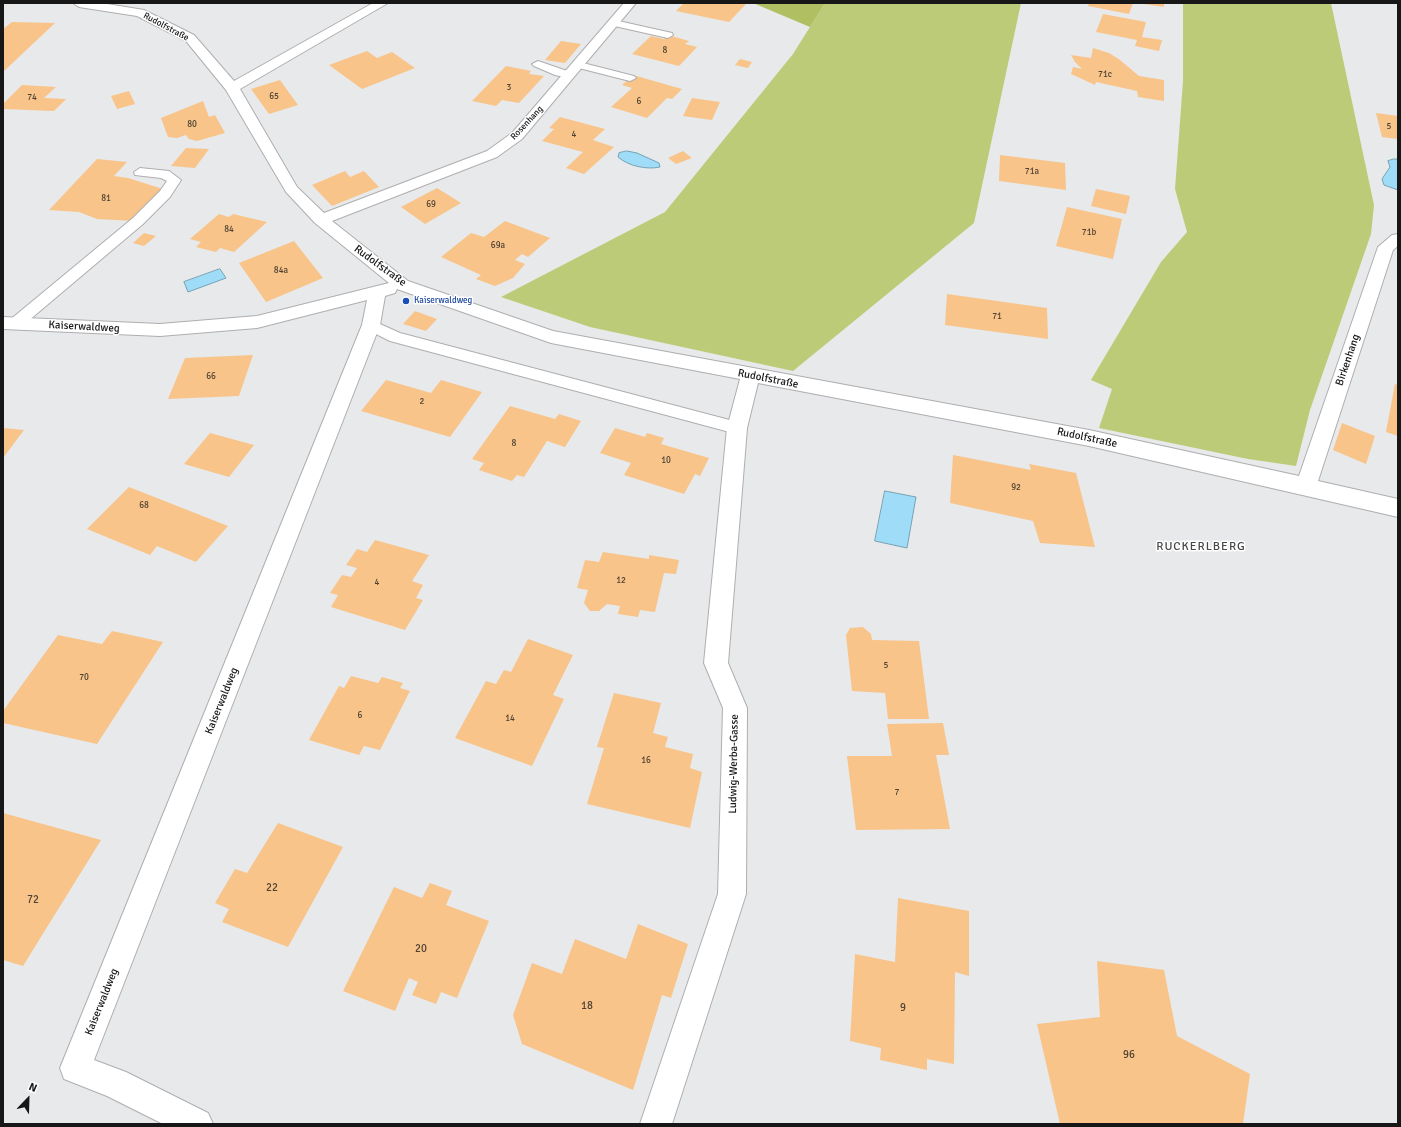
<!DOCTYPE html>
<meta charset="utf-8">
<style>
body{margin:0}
#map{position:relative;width:1401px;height:1127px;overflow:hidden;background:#e8e9ea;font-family:Signika,sans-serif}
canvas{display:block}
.frame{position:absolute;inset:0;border:4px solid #171718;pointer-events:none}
.north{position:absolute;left:8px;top:1079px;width:40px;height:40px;-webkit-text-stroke:3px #fff;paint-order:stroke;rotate:23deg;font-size:11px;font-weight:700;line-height:16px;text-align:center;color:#171718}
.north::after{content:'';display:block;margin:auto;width:14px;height:18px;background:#171718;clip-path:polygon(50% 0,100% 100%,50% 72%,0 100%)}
</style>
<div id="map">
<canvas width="1401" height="1127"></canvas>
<div class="frame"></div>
<div class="north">N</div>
</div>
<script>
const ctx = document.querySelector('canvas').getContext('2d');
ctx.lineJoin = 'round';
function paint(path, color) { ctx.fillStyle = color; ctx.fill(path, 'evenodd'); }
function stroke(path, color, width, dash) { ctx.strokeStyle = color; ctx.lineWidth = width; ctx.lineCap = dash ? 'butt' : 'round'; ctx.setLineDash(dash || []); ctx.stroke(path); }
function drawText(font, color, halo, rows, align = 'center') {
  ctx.font = font + ' Signika,sans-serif'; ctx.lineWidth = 3; ctx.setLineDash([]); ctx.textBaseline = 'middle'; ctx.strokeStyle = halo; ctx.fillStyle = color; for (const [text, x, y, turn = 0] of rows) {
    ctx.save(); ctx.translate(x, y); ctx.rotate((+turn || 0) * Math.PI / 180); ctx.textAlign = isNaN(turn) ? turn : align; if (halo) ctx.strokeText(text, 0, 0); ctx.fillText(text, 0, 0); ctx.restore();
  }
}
paint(new Path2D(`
 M825,3h196l-47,220 -181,148 -203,-44 -89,-30 164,-85 128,-158z
 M1183,3h148l43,202 -3,29 -61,176 -14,56 -48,-7 -149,-31 13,-39 -21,-9 70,-118 26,-30 -12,-43 8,-108z`), '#bccb77');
paint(new Path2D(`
 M753,3h72l-15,24z`), '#b0bf62');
const water = new Path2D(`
 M627,151l10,2 22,10 1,4c-13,3 -32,-1 -42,-10l1,-4z
 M1394,159h4v31l-14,-5 -2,-6 8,-12 -2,-6z
 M220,269l6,9 -38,14 -4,-10z
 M885,491l31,6 -9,51 -32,-7z`);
paint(water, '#9fdcf7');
stroke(water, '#76a1b4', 1);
paint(new Path2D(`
 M684,3h59l3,1 -17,18 -53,-11z
 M1089,3h44l-4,11 -41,-8z
 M1143,3h21v4l-21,-3z
 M1103,14l43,8 -4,15 20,3 -3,11 -24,-5 2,-6 -41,-8z
 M12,22l43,1 -52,49v-43z
 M668,35l21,6 -4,3 12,3 -18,19 -47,-12 19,-18 13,3z
 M561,41l20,3 -16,19 -20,-3z
 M1093,48l16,5 11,7 19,16 25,4v21l-26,-4 -1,-6 -41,-9 -1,3 -24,-11 2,-7 9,2 -7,-7 -4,-7 20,3z
 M367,51l10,7 15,-6 23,16 -53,21 -33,-24z
 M740,59l12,3 -4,6 -13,-3z
 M506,66l25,5 -2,3 15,2 -25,27 -17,-3 -6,6 -24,-5z
 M633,75l49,14 -10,10 -5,-1 -20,20 -36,-11 21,-19 -10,-3z
 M280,80l18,25 -29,9 -18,-25z
 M22,85l34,2 -12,11 22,1 -12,12 -51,-2v-5z
 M129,91l6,13 -18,5 -6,-13z
 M692,98l28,4 -8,18 -29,-4z
 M203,101l6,16 6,-2 10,18 -28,8 -8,-2 -3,-4 -9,3 -9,-1 -7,-19z
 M1376,113l22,3v23l-16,-2z
 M560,117l45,12 -12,11 21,7 -30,27 -18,-6 17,-16 -41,-11 12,-12 -5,-1z
 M186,148l23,1 -14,19 -24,-2z
 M683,151l9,7 -16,6 -8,-6z
 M1000,155l65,8 1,27 -67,-9z
 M97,159l30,3 -13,14 14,2 35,11 -29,32 -37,-2 -18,-7 -30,-2z
 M345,171l5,6 14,-6 15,16 -47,19 -20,-21z
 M437,188l24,15 -36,21 -24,-17z
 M1096,189l34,7 -4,18 -35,-8z
 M1067,207l55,12 -9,40 -57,-13z
 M219,214l10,3 4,-3 34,8 -33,30 -14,-4 -4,4 -20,-5 5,-5 -11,-3z
 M505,221l45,17 -22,19 -6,-3 -7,6 10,4 -12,14 -18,8 -19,-7 5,-4 -40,-18 30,-24 13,4z
 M144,233l12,3 -12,10 -11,-3z
 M294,241l29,37 -57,24 -27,-39z
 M947,294l100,14 1,31 -103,-14z
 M415,311l22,8 -11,12 -23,-7z
 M253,355l-14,41 -71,3 17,-41z
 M386,380l45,13 10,-13 41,12 -32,45 -89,-26z
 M1395,384l3,1v51l-12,-4z
 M510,406l45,13 4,-5 22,7 -16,26 -18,-6 -23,36 -7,-2 -5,6 -33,-11 5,-7 -12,-4z
 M1342,423l33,13 -9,28 -33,-14z
 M3,428l21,2 -21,28z
 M615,428l30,9 2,-4 17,5 -3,6 48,14 -9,18 -5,-2 -11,20 -60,-19 7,-12 -31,-10z
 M210,433l44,12 -25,32 -45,-13z
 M953,455l78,15 -2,-6 47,9 19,74 -55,-4 -7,-22 -83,-18z
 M129,487l99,39 -32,36 -39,-16 -7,9 -63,-26z
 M375,540l54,15 -17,26 11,4 -7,13 7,2 -18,30 -74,-23 7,-12 -8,-2 12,-18 9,2 6,-9 -11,-3 11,-16 10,3z
 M603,552l46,7v-4l30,5 -3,14 -12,-1 -9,39 -15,-2 -2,7 -20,-3 2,-8 -13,-2 -8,7h-9l-6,-8 4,-13 -11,-2 8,-28 14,2z
 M863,627l8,7 1,6 47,1 10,78h-41l-3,-26 -33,-2 -6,-56 4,-7z
 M112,631l51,11 -66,102 -94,-21v-12l55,-76 44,9z
 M528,639l45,16 -20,40 11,4 -32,67 -77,-28 31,-57 10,3 8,-14 7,2z
 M351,676l27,7 4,-6 21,6 -3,5 10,3 -30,59 -16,-4 -5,9 -50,-15 30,-54 5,2z
 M614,693l47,10 -8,30 15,4 -3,10 28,7 -3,14 12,4 -12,56 -103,-24 17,-56 -7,-1z
 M943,723l6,32h-13l14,74 -94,1 -9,-74h45l-5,-32z
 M3,813l98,27 -78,126 -20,-6z
 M278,823l65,24 -55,100 -66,-25 7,-13 -14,-6 20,-34 12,4z
 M430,883l22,8 -6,14 43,16 -32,77 -16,-6 -5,12 -24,-9 6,-13 -9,-4 -14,33 -52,-20 51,-104 28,11z
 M898,898l71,13v65l-14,-4 -1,92 -27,-5v11l-47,-10 1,-12 -31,-7 5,-87 40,8z
 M638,924l50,20 -17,54 -9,-3 -29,95 -111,-46 -9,-29 19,-52 30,11 13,-35 51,20z
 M1097,961l67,9 13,66 73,38 -7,50h-183l-23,-100 63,-7z`), '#f8c489');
const lane = new Path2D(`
 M614,20l58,13 1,2 -5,3 -58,-13 -1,-2 1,-2z
 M538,61l35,12 2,2 -6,3 -14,-3 -21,-9 -2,-2z
 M579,62l55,14 2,2 -6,3 -55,-14 -2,-2z
 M140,168l29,3 12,9 -11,17 -27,27 -122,103 -5,1 -5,-1 -3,-4 3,-4 122,-101 27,-27 7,-10 -6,-3 -26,-3 -1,-3z
 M371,320l29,13 337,89 6,1 2,5 -2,5 -6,1 -347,-93 -24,-12 -3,-4 3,-4z`);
const street = new Path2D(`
 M73,3h28l43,7 50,25 40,46 139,-78h15l-148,86 57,98 27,26 163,-62 25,-18 112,-130h12l-114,136 -25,18 -165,64 76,60 145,50 536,99 210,46 79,-229 14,-12 6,-1v12l-5,4 -75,231 80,18v18l-309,-71 -331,-63 -11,45 -19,235 19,45 -1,186 -74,230h-32l78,-230 5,-186 -19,-45 23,-235 13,-49 -189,-36 -154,-54 -2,4 -10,3 -5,29 -286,735 32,12 82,41 5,11h-50l-56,-28 -43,-17 -4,-11 302,-743 5,-25 -110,28 -97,8 -157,-7v-12l157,7 97,-8 132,-33 -74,-60 -29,-31 -60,-102 -40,-49 -49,-25 -58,-9z`);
stroke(lane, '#aeaeb0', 2);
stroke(street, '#aeaeb0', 2);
paint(lane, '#fff');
paint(street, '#fff');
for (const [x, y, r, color] of [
 [406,301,4,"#1a4fb4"]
]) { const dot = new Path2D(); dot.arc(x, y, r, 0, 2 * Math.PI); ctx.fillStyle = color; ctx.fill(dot); stroke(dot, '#fff', 1.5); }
drawText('9px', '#171718', '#fff', [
 ["Rudolfstraße",166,27,28],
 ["Rosenhang",527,123,-47]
]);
drawText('9px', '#4f4234', null, [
 ["8",665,51],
 ["71c",1105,75],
 ["3",509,88],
 ["65",274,97],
 ["74",32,98],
 ["6",639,102],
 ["80",192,125],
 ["5",1389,127],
 ["4",574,135],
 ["71a",1032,172],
 ["81",106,199],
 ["69",431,205],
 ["84",229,230],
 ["71b",1089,233],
 ["69a",498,246],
 ["84a",281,271],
 ["71",997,317],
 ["66",211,377],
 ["2",422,402],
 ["8",514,444],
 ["10",666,461],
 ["92",1016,488],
 ["68",144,506],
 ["12",621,581],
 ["4",377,583],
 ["5",886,666],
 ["70",84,678],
 ["6",360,716],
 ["14",510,719],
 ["16",646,761],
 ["7",897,793]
]);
drawText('9px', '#164399', '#fff', [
 ["Kaiserwaldweg",414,301]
], 'left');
drawText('11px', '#171718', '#fff', [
 ["Rudolfstraße",380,266,36],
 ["Kaiserwaldweg",84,327,3],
 ["Birkenhang",1348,360,-71],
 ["Rudolfstraße",768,379,11],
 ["Rudolfstraße",1087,438,12],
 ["Kaiserwaldweg",222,701,-68],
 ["Ludwig-Werba-Gasse",734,764,-89],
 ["Kaiserwaldweg",102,1002,-68]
]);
drawText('11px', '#4f4234', null, [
 ["22",272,888],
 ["72",33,900],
 ["20",421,949],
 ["18",587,1006],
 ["9",903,1008],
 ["96",1129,1055]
]);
ctx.letterSpacing = '1px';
drawText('12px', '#484849', '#fff', [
 ["RUCKERLBERG",1201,547]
]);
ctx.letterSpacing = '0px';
</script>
